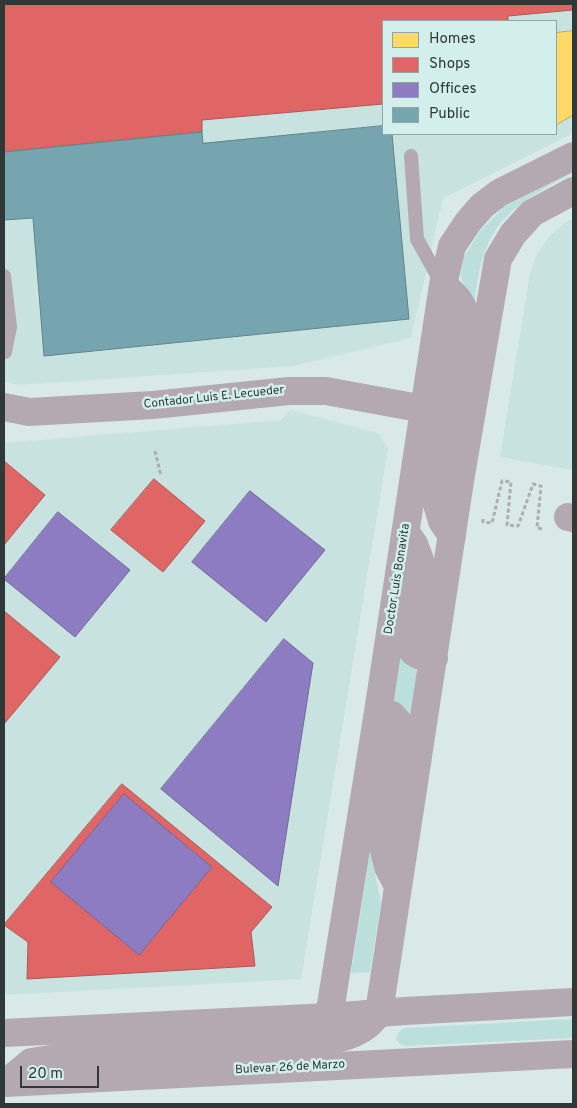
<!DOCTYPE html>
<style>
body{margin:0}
#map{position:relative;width:577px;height:1108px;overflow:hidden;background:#d9e9e7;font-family:Overpass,sans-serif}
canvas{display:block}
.frame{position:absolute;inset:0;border:5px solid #2e3938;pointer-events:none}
.legend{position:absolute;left:382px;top:20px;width:175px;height:115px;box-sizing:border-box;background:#d3efec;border:1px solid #91a6a4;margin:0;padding:6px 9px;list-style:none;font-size:15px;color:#2e3938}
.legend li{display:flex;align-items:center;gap:10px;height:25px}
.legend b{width:25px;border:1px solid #91a6a4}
.scale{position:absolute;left:20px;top:1066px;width:79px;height:22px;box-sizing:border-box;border:2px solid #2e3938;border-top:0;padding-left:6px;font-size:15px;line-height:18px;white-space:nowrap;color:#2e3938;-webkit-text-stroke:4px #d3efec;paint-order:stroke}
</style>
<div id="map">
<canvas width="577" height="1108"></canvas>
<div class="frame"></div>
<ul class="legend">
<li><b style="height:14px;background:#ffd966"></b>Homes</li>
<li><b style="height:14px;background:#e06666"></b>Shops</li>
<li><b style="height:14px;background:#8e7cc3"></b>Offices</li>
<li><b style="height:14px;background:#76a5af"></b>Public</li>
</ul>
<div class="scale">20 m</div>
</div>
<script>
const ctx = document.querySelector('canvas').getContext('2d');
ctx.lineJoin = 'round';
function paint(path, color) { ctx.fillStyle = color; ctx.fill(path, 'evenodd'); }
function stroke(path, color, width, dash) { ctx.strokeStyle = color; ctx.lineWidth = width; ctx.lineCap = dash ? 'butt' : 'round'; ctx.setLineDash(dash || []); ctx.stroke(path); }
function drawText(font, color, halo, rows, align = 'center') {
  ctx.font = font + ' Overpass,sans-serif'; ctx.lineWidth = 5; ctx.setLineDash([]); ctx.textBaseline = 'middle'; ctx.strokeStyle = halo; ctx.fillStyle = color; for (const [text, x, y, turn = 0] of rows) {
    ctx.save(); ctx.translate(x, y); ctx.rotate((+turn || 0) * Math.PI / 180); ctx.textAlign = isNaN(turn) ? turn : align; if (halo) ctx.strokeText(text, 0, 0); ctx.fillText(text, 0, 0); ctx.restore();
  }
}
paint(new Path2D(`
 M4,4h569v129l-130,65 -32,140 -118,28 -275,19 -14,-4zM383,21h173v113h-173z
 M573,218v252l-73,-13 30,-184 7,-19 11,-16 15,-14z
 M290,410l88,23 10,15 -87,531 -297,16v-552l277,-23z`), '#c7e2df');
paint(new Path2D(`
 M573,170v3c-46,25 -80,40 -93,95 -4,16 -5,33 -7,49l-5,-26 -5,-8 -2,-10 3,-16 16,-26 24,-24z
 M402,648l14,18 1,6 -8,57 -16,-28z
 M388,734h3l-19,127 9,41 -11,70 -19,1z
 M573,1019v19l-167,8c-14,-3 -12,-14 0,-18z`), '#bbe0db');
const homes = new Path2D(`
 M573,31v84l-17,10v-92z`);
paint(homes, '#ffd966');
stroke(homes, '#c0a958', 1);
const shops = new Path2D(`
 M4,4h569v6l-65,6v5h-125v83l-181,16v12l-198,20z
 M4,461l41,34 -41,50z
 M154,479l51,42 -42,51 -52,-42z
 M4,611l56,46 -56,67z
 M122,784l150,123 -21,25 4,34 -228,13 1,-37 -24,-17z`);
paint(shops, '#e06666');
stroke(shops, '#ab5858', 1);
const offices = new Path2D(`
 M250,491l75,59 -59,72 -74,-60z
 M58,512l72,58 -55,67 -71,-58z
 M284,639l29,24 -35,223 -117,-97z
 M124,794l88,73 -73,88 -88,-73z`);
paint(offices, '#8e7cc3');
stroke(offices, '#716899', 1);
const public = new Path2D(`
 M383,126v8h9l17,185 -365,37 -11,-138 -29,2v-68l198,-20 1,11z`);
paint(public, '#76a5af');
stroke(public, '#60858b', 1);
stroke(new Path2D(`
 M155,451l6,25
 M483,519v3l9,1 10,-42 9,1 -4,43 11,1 15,-42 8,2 -4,42 7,1`), '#afacb0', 3, [4, 2.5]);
stroke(new Path2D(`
 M411,156l6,83 25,45
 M4,276l6,51 -5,25`), '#b4a9b0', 14);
stroke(new Path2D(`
 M443,285c11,9 18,15 22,29l-29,187 6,20 10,15
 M4,407l25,5 124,-7 136,-14h37l98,18
 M568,517l5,1
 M406,533l8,11 6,16 -10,87c5,10 14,9 24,11
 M378,712l14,3 9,10 -19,117 6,25 9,17
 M331,1040l-2,-23 49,-305 65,-427 9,-39 16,-24 14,-16 17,-13 74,-37
 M6,1083l25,-21 32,-5 248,-12c25,-6 54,-9 68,-33l81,-531 38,-222 15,-25 19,-21 41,-22`), '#b4a9b0', 28);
stroke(new Path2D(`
 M4,1033l325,-16 76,-6 168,-9
 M4,1083l569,-29`), '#b4a9b0', 28);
drawText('12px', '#2e3938', '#d3efec', [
 ["Contador Luis E. Lecueder",214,398,-6],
 ["Doctor Luis Bonavita",398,579,-81],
 ["Bulevar 26 de Marzo",290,1068,-3]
]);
</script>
